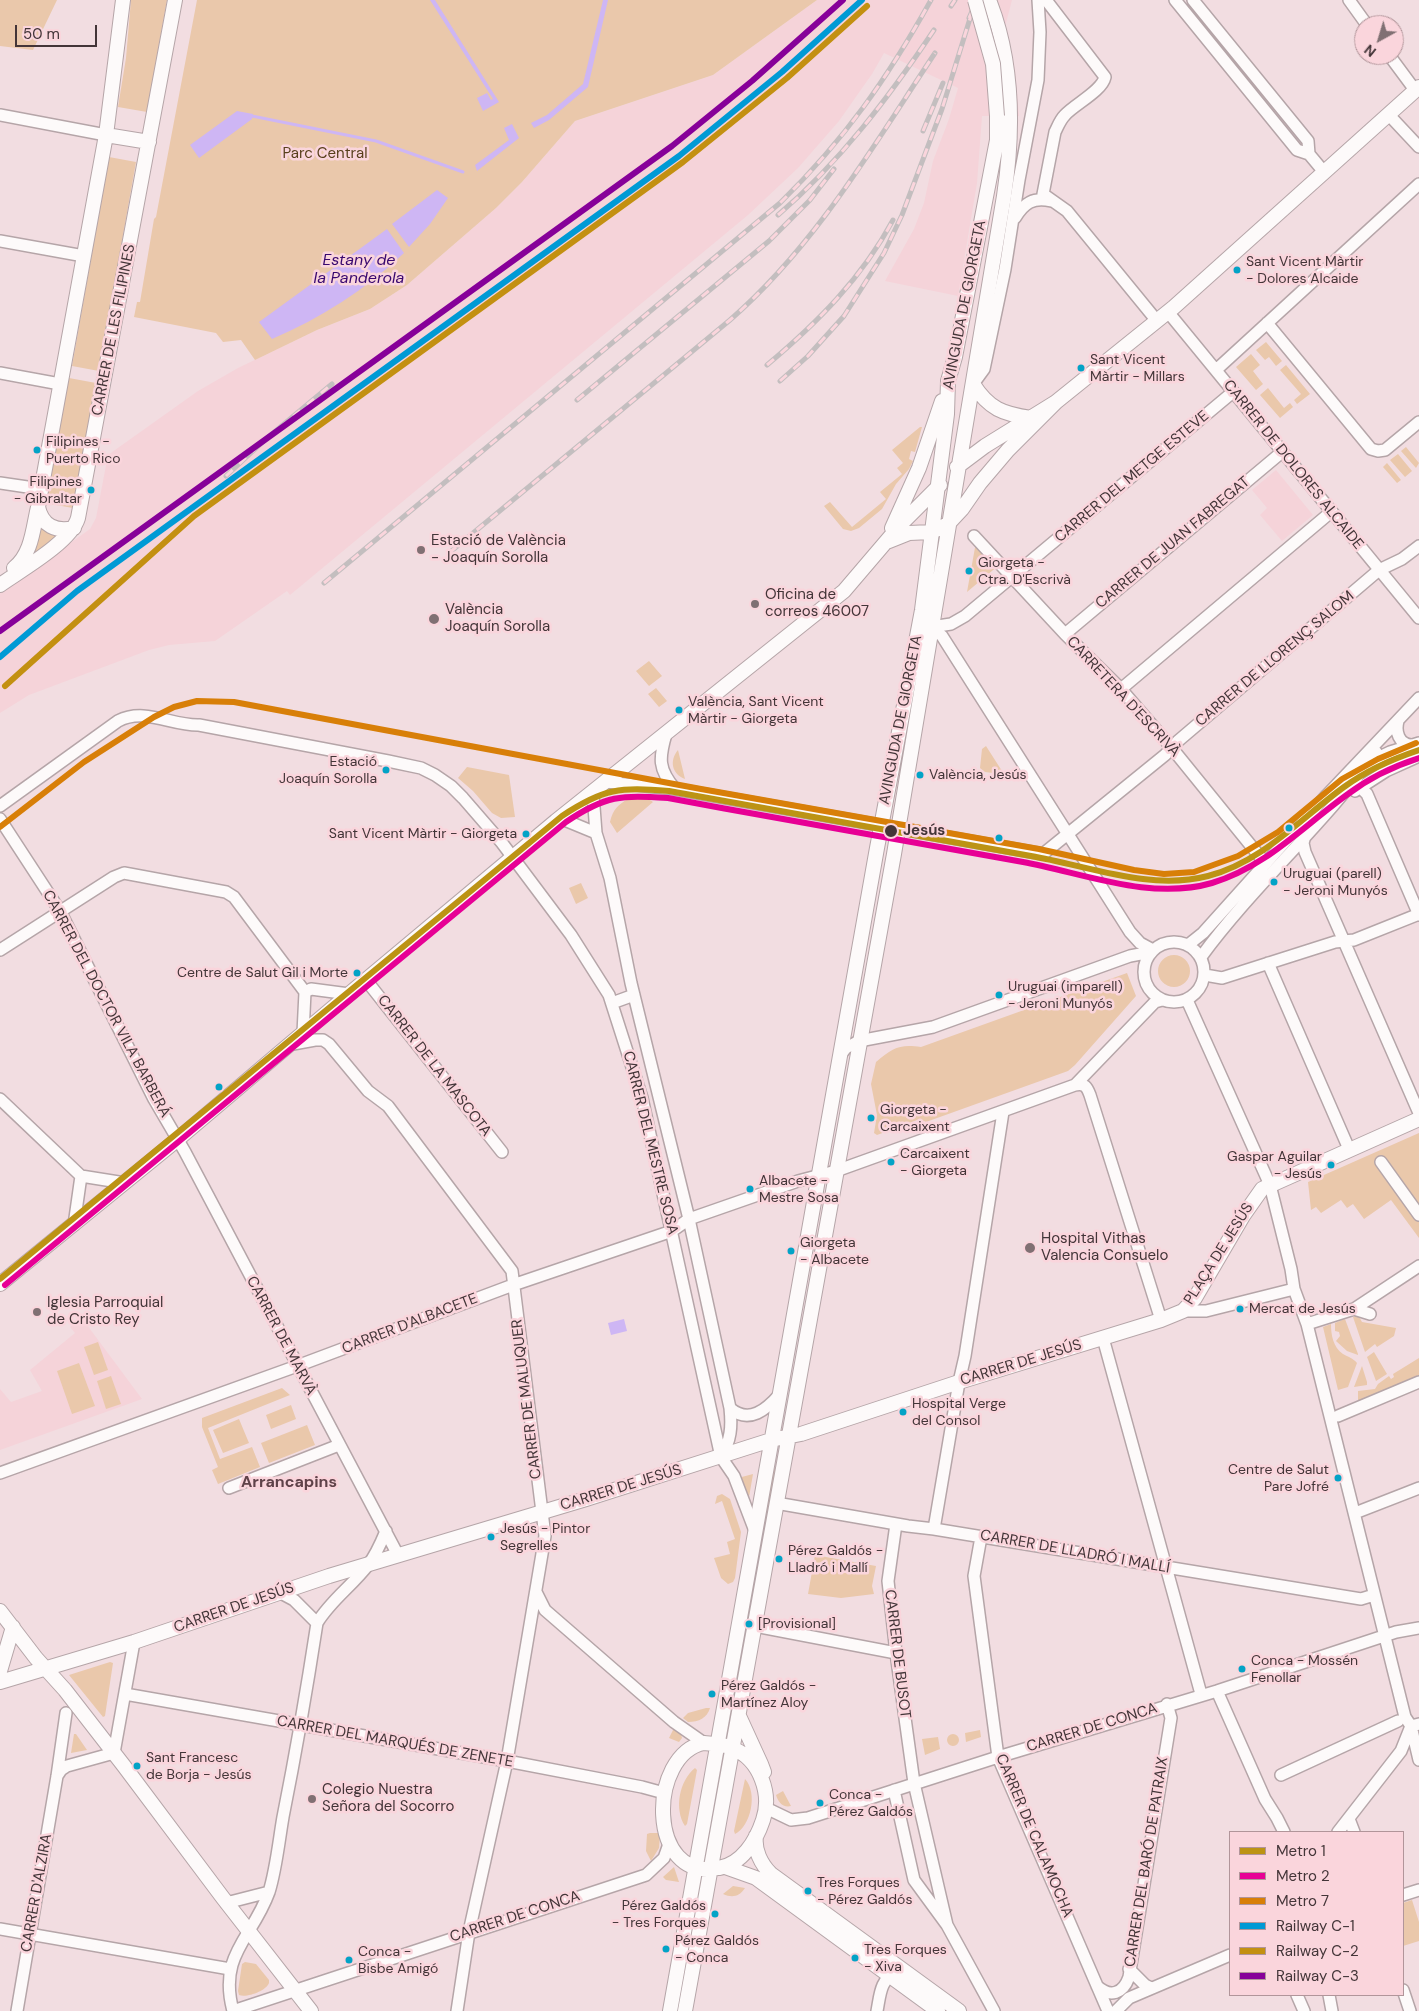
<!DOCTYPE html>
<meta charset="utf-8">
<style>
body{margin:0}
#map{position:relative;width:1419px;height:2011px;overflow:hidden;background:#f2dde1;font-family:"DM Sans",sans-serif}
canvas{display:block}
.legend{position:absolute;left:1229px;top:1831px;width:175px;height:165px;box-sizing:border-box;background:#fad5dc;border:1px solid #b1959a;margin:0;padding:6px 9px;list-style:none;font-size:15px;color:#433538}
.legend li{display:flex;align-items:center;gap:10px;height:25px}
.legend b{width:25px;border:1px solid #b1959a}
.north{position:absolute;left:1354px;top:15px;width:50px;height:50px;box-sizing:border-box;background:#fad5dc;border:1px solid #b1959a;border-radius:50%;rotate:219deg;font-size:14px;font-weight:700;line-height:20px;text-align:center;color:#433538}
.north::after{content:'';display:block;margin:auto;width:18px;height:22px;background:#807073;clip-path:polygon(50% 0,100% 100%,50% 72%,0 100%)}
.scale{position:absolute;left:15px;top:25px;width:82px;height:22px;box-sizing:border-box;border:2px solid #433538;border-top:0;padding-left:6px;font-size:15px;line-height:18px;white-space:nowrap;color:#433538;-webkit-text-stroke:4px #fad5dc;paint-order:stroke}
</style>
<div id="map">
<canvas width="1419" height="2011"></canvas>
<ul class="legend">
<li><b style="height:6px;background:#bc9314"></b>Metro 1</li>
<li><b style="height:6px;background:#e70095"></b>Metro 2</li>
<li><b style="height:6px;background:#d87f08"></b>Metro 7</li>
<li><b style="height:6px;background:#009ad5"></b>Railway C-1</li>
<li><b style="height:6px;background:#c39011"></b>Railway C-2</li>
<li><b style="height:6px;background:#870099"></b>Railway C-3</li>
</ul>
<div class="north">N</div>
<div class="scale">50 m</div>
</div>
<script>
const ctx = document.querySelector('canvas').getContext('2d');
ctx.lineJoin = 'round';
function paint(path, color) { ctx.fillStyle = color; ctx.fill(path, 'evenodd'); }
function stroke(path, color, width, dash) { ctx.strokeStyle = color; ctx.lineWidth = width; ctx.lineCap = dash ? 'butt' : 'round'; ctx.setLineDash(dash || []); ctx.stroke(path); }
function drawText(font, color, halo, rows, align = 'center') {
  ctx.font = font + ' "DM Sans",sans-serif'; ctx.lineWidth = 5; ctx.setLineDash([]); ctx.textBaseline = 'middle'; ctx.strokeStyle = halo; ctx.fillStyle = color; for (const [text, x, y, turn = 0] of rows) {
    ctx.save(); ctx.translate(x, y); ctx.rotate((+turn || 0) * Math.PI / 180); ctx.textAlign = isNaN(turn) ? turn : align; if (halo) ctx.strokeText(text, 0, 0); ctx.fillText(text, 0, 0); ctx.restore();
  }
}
paint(new Path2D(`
 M817,0h195l-7,27 10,43 4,46h-37l-5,67 -19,113 -73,-15 29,-52 10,-26 9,-42 16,-42 9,-31 -74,-35 -12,21 -33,47 -41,47 -50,47 -458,380 -3,-4 -72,50 -46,4 -20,5 -120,45 -29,18v-120l90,-64 6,-11 12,-63 90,-64 40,-23 79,-38 53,-21 37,-24 89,-77 26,-26 53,-61 138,-46z
 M1276,470l37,45 -31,26 -22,-26 7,-7 -15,-18z
 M87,1314l5,6 -5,5 55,74 -142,51v-61l11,13 31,-11 -12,-21 45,-37 -5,-6z`), '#f5d3d9');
paint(new Path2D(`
 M0,0h57l-24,50 -33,-4z
 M131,0h36l-20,112 -29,-5 8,-49z
 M197,0h620l-104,75 -138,46 -53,61 -26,26 -89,77 -37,24 -53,21 -62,30 -14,-20 -18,2 -7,-9 -82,-16 3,-15h3l14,-83 2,-2z
 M109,157l27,5 -37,209 -27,-5z
 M1266,342l16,19 -6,5 -7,-9 -4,3 -9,-10z
 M1251,354l9,11 -7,6 10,13 -7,6 -20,-23z
 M1286,365l24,29 -13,10 -3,-4 7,-6 -21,-24z
 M69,378l27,5 -23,125 -28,-5z
 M1268,388l16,20 6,-5 3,4 -13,11 -20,-23z
 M920,427h2l-7,25 -4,-1 -2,8 4,2 -4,8 -13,15 -14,25 -23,19 -8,3 -8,-2 -19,-23 6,-4 22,25 34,-28 -6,-7 22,-18 -5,-6 6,-5 -11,-13z
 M1406,447l13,16 -3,5 -15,-17z
 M1398,454l14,17 -7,6 -15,-17z
 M1387,463l14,17 -4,3 -14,-16z
 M41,527l19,8 -28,21 7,-27z
 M976,542l23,23 -32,27z
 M649,661l13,15 -13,10 -13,-15z
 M656,688l11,13 -8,6 -11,-13z
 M986,746l16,25 -1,3 -16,-2 -5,-4 2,-19z
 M678,750l7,29c-13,-5 -16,-18 -7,-29z
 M467,767l42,8 6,42 -14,1 -9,-5 -19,-22 -15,-13z
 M629,798h18l6,4 -36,31 -7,-11c3,-13 8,-17 19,-24z
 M581,883l7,15 -12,6 -7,-16z
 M1158 971a16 16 0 1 1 32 0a16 16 0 1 1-32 0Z
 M1127,973l9,23 -61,69 -7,6 -142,51 -6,-3 -43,16 -3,-2 3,-18 -6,-31 5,-22c17,-14 23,-18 45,-15z
 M1419,1133v105l-28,-38 -27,19 -11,-15 -6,4 -6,-8 -20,13 -5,-6 -5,3 -3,-28z
 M1358,1315l4,7 34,6 -2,8 -17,11 -2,-3 -10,8 -12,-35z
 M1345,1319l13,35v1l-11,-4 -11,-10 4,-5 -1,-4 -4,-1v-8z
 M1331,1324c0,11 2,23 12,30 5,3 10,4 14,9l-9,24 -10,3 -15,-63z
 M98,1342l10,28 -14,5 -10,-28z
 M1374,1352l13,22 -11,7 -9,-24z
 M1419,1358v17l-52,24 -9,3v-11l17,-2 3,-5 11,-8 2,3 3,-2 -1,-3z
 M79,1363l16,43 -23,8 -15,-43z
 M1362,1366l5,16v3l-13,2z
 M111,1376l10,28 -15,5 -9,-28z
 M282,1388l8,7 -82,33 12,31 32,-12 8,20 -42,17 -6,-14 6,-3 -16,-40v-9z
 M291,1405l5,14 -25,10 -5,-14z
 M239,1419l10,24 -26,10 -10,-23z
 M307,1425l8,20 -46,18 -8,-20z
 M777,1468l-42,234h-3l41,-233z
 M753,1474l-5,29 -10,-25z
 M722,1494l8,5 11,33 -6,46 -2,4 -5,2 -7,-6 -7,-20 16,-4 -3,-12 8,-3 -13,-38 -7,3 2,-8z
 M815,1555l61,11 -4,20 2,8 -33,4 -33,-4z
 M110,1662l3,1 -8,53 -2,1 -34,-42z
 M706,1708h4c-3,10 -11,14 -22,14l-5,-4 5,-5z
 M674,1728l7,6 1,4 -3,4 -10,-4z
 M980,1730l1,7 -15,5 -1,-9z
 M74,1734h2l11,16 -16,3z
 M947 1740a6 6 0 1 1 12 0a6 6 0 1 1-12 0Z
 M938,1737l2,12 -15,6 -3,-16z
 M721,1763l3,1 -16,82 -2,-2z
 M695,1768l2,2 -10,54 -2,2c-11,-17 -6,-45 10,-58z
 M745,1779c13,14 6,47 -10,55l-1,-3z
 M783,1791l8,15c-8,2 -13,-4 -15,-11z
 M650,1833h9l1,2 -1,13 -8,13 -5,-10 1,-17z
 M674,1867l5,15 -13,-2 -3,-3z
 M733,1886l12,2c-6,9 -13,10 -22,6z
 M1412,1900l7,22v19l-16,5v-43z
 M245,1962l11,2 13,16v3c-3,8 -22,15 -30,12l-1,-4 4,-27z`), '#eac8ab');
paint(new Path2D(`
 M430,0h5l64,102 -16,9 -6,-13 10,-5 4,7 2,-1z
 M603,0h5l-20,87 -39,33 -15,8 -3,-5 16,-8 36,-31z
 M237,111l16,3 -1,5 -53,39 -9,-13z
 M512,124l7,14 -42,33 -2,-6 34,-25 -5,-12z
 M437,190l11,8 -18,26 -21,23 -17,-23z
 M387,229l17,24c-39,37 -83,65 -132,86l-13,-17z
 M624,1319l3,12 -16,4 -3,-12z`), '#ceb6f4');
stroke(new Path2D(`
 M252,116l124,25 87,31`), '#ceb6f4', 3);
const minor = new Path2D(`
 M1046,0l59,77c-3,14 -30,27 -40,38 -5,5 -7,11 -10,17l-12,62 24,17 90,110
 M1175,0l122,150 12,4 15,18
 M1193,0l115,141 1,13
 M1349,0l18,25
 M1389,55l26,35
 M0,115l106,20
 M1389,115l30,32
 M1015,218c9,-15 18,-21 36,-17
 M0,241l84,15
 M1168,312l251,306
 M1267,323l104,126 7,2 7,-1 34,-28
 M1216,370l203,-186
 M0,373l60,11
 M973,384l11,-15 21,-100 14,-89 19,-100 2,-48 -2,-32
 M0,483l41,6
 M974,536l91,98 56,55 50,58 94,116
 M931,627l11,9 188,296 10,11 13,7
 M931,627l20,-3 14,-8 268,-224
 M1065,634l217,-182
 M1121,689l210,-177
 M1398,721c-3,11 1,23 13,24
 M666,734c-7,24 -8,35 9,55
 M1369,762l21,-10 29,-9
 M606,782l69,7 368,65 122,-99 13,-14 201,-171 23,-11 17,-13
 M1358,788l4,1 5,5 52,121
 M1355,791l31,-20 33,-15
 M593,794l3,39 14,45 21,105 58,236 41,189c2,19 1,32 -9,49
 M0,806l118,-85c27,-14 54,5 81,4l189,36 33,7 14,7 16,11 12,12 39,45 69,92 38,60 33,103 79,359 13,19 21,55
 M0,819l60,92 94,188 31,53 213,403
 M562,819l34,14
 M1305,836l-2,7 2,9 114,261
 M1144 972a30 30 0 1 1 60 0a30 30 0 1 1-60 0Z
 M1188,945l15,-12 124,-138 92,-97
 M0,950l114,-73 10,-4 102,19 8,5 71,95 -2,41
 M1201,957c53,-72 122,-132 175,-205
 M1268,963l81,186
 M1205,975l17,3 113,-36 19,-2 65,-26
 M366,980l136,172
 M305,992l6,-3 38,5
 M1187,1000l83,185 21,84 3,20 13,35 98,393 6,9 8,34
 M612,1003l22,-8
 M293,1044l22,-4h8l6,4 39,47 20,15 124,165 33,265 -38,225 -38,171 -12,79
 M841,1054l5,-6 13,-7 74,-14 197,-71 21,-4
 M1075,1085c10,-2 12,2 15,10l71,225
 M0,1099l81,77 44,7
 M1381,1162l38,53
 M74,1225l7,-49
 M1354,1309l65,-43
 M1183,1311h23l88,-22
 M1307,1324l47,-15 16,5
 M1103,1338l98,356
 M730,1408c19,17 37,1 50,-14
 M1338,1416l81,-34
 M0,1473l297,-107 216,-81 159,-54 17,-12 109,-38 38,-10 239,-86 80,-83 7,-2
 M229,1488l110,-43
 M776,1503l132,23 26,3 427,70 13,-4
 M1355,1513l64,-25
 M896,1524l-8,57 8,72 18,130 33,142
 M934,1529l25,-147 6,-26 38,-244
 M981,1537l-7,39 24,181 110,254
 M536,1592l9,18 129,112 30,21
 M317,1623c14,-23 35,-37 51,-58 8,-10 13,-22 18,-34
 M755,1626l141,27
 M1217,1691l48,108 12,19 7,14
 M125,1694l382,67 135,26 22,6
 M1281,1775l117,-54
 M57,1776l4,-6 6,-4 47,-13 20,-111
 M894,1790l20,90 33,45 47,86
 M766,1808l25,12 17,-2 190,-61 219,-66 179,-59 23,-4
 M1349,1819l5,13
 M1338,1832l63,-81 10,-25 8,-2
 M1403,1895l16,-5
 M226,1903l43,-11
 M0,1929l230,40
 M1129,1969l16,16 6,3
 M1097,1986c13,12 26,8 32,-9l42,-259 -4,-14
 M1403,1990l7,21
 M1297,1995l7,16
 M1329,1995l3,16
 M17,2011l40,-235 9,-63
 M233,2011l413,-136 18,-17 5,-14
 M233,2011c-15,-57 19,-72 36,-119 7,-22 10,-52 14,-75 13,-65 24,-129 34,-194l-23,-23 -15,-8
 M877,2011c3,-15 3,-33 20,-38
 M1116,2011l13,-13 101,-43`);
const major = new Path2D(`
 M106,135l43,7
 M973,384c16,25 30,30 58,34
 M957,467l28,-21 71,-44
 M38,507c4,19 18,25 36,21
 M892,528l27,-60 23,-67
 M889,541l20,-8 23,-1 16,-8 14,-15 18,-26 28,-33 48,-48 118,-95 245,-220
 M14,568c18,-14 19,-40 24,-61l68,-372 17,-135
 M0,585c21,-15 71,-43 78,-67l97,-518
 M0,1284l178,-145 171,-145 207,-173 288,-230 58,-68 38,-38
 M0,1611l36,47 29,32 59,76 99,132 88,113
 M0,1671l13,-44
 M0,1682l134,-40 195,-66 257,-77 185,-59 30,-6 158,-52 202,-62 22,-9 12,-13 48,-82 19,-27 157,-70
 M739,1716l22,48 3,8
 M704,1743c10,1 21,1 30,6 26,11 38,45 29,71 -7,21 -21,44 -44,48 -73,15 -71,-114 -15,-125z
 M756,1836c-2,14 5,28 15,38l188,137
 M725,1867l31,11 182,133
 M670,2011l207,-1163 45,-238 25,-196 1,-33 7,-24 42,-217v-24
 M685,2011l209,-1157 110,-658c10,-66 10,-133 -15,-196`);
stroke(minor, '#b5a5a8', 14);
stroke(major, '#b5a5a8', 16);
stroke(minor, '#fdfafa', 11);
stroke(major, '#fdfafa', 14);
const rail = new Path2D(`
 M951,6l4,-6
 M969,18l8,-18
 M923,131l20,-48
 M778,215c62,-53 111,-118 156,-185
 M767,365c50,-42 95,-87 126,-145
 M780,381l28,-25 36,-40 40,-63 18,-38 40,-106 30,-97
 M577,400l192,-159 41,-41 24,-31
 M226,476l40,-37 66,-55
 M449,553l281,-233c86,-75 143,-174 205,-267
 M324,583l456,-380c65,-64 107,-124 151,-203`);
stroke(rail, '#c3bebf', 5);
stroke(rail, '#fad5dc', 3, [9]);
const majorBridge = new Path2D(`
 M975,0l18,64 4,52`);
stroke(majorBridge, '#b5a5a8', 16, []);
stroke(majorBridge, '#fdfafa', 14);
stroke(new Path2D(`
 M0,657l77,-66 602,-435 103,-84 80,-72`), '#009ad5', 6);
stroke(new Path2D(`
 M5,686l189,-170 489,-354 104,-84 80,-72`), '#c39011', 6);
stroke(new Path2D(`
 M0,631l672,-485 80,-65 91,-81`), '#870099', 6);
stroke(new Path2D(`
 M0,1279l562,-463c42,-28 58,-29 107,-25 121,22 241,43 362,65 58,10 118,35 177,20 54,-14 92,-57 136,-89 23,-17 48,-28 75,-37`), '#bc9314', 6);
stroke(new Path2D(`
 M5,1285l561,-463c40,-27 55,-27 102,-24 118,22 236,43 355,64 60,11 127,39 189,21 54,-16 91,-57 136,-89 21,-16 46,-28 71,-36`), '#e70095', 6);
stroke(new Path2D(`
 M0,827l84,-65 70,-45 20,-10 23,-6 37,1 467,87 338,60 95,21 30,4 30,-2 44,-16 40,-24 64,-53 36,-20 38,-16`), '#d87f08', 6);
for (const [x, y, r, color] of [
 [1237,270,4.5,"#03a3c6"],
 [1081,368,4.5,"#03a3c6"],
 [37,450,4.5,"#03a3c6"],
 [91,490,4.5,"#03a3c6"],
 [421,550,5,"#807073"],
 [969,571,4.5,"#03a3c6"],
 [755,604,5,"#807073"],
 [434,619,6,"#807073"],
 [679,710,4.5,"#03a3c6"],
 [386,770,4.5,"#03a3c6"],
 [920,775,4.5,"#03a3c6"],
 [1289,828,4.5,"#03a3c6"],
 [891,831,7,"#433538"],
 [526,834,4.5,"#03a3c6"],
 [999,838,4.5,"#03a3c6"],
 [1274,882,4.5,"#03a3c6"],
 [357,973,4.5,"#03a3c6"],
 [999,995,4.5,"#03a3c6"],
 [219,1087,4.5,"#03a3c6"],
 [871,1118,4.5,"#03a3c6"],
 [891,1162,4.5,"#03a3c6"],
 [1331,1165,4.5,"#03a3c6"],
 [750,1189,4.5,"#03a3c6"],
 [1030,1248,6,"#807073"],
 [791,1251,4.5,"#03a3c6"],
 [1240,1309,4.5,"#03a3c6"],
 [37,1312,5,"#807073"],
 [903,1412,4.5,"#03a3c6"],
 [1338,1478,4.5,"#03a3c6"],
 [491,1537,4.5,"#03a3c6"],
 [779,1559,4.5,"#03a3c6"],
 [749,1624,4.5,"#03a3c6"],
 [1242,1669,4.5,"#03a3c6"],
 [712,1694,4.5,"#03a3c6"],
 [137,1766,4.5,"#03a3c6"],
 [312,1799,5,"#807073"],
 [820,1803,4.5,"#03a3c6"],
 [808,1891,4.5,"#03a3c6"],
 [715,1914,4.5,"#03a3c6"],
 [666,1949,4.5,"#03a3c6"],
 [855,1958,4.5,"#03a3c6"],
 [349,1960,4.5,"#03a3c6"]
]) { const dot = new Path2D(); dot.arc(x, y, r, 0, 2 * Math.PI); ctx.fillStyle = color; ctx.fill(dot); stroke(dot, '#fad5dc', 2); }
drawText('14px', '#433538', '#fad5dc', [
 ["Sant Vicent Màrtir",1246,262],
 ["- Dolores Alcaide",1246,279],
 ["Sant Vicent",1090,360],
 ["Màrtir - Millars",1090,377],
 ["Filipines -",46,442],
 ["Puerto Rico",46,459],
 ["Filipines",82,482,"right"],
 ["- Gibraltar",82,499,"right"],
 ["Giorgeta -",978,563],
 ["Ctra. D'Escrivà",978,580],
 ["València, Sant Vicent",688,702],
 ["Màrtir - Giorgeta",688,719],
 ["Estació",377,762,"right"],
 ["Joaquín Sorolla",377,779,"right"],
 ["València, Jesús",929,775],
 ["Sant Vicent Màrtir - Giorgeta",517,834,"right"],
 ["Uruguai (parell)",1283,874],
 ["- Jeroni Munyós",1283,891],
 ["Centre de Salut Gil i Morte",348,973,"right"],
 ["Uruguai (imparell)",1008,987],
 ["- Jeroni Munyós",1008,1004],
 ["Giorgeta -",880,1110],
 ["Carcaixent",880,1127],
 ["Carcaixent",900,1154],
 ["- Giorgeta",900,1171],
 ["Gaspar Aguilar",1322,1157,"right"],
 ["- Jesús",1322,1174,"right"],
 ["Albacete -",759,1181],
 ["Mestre Sosa",759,1198],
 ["Giorgeta",800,1243],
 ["- Albacete",800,1260],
 ["Mercat de Jesús",1249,1309],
 ["Hospital Verge",912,1404],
 ["del Consol",912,1421],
 ["Centre de Salut",1329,1470,"right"],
 ["Pare Jofré",1329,1487,"right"],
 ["Jesús - Pintor",500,1529],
 ["Segrelles",500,1546],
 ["Pérez Galdós -",788,1551],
 ["Lladró i Mallí",788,1568],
 ["[Provisional]",758,1624],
 ["Conca - Mossén",1251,1661],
 ["Fenollar",1251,1678],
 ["Pérez Galdós -",721,1686],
 ["Martínez Aloy",721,1703],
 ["Sant Francesc",146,1758],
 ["de Borja - Jesús",146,1775],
 ["Conca -",829,1795],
 ["Pérez Galdós",829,1812],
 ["Tres Forques",817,1883],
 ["- Pérez Galdós",817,1900],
 ["Pérez Galdós",706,1906,"right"],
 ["- Tres Forques",706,1923,"right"],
 ["Pérez Galdós",675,1941],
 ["- Conca",675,1958],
 ["Tres Forques",864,1950],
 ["- Xiva",864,1967],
 ["Conca -",358,1952],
 ["Bisbe Amigó",358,1969]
], 'left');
drawText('15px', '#583f1c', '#fad5dc', [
 ["Parc Central",325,154]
]);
drawText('15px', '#433538', '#fad5dc', [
 ["AVINGUDA DE GIORGETA",965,305,-79],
 ["CARRER DE LES FILIPINES",114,330,-79],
 ["CARRER DE DOLORES ALCAIDE",1293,465,51],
 ["CARRER DEL METGE ESTEVE",1132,477,-40],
 ["CARRER DE JUAN FABREGAT",1173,543,-40],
 ["CARRER DE LLORENÇ SALOM",1275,659,-40],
 ["CARRETERA D'ESCRIVÀ",1123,697,47],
 ["AVINGUDA DE GIORGETA",901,720,-79],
 ["CARRER DEL DOCTOR VILA BARBERÁ",106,1004,62],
 ["CARRER DE LA MASCOTA",434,1066,52],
 ["CARRER DEL MESTRE SOSA",650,1143,76],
 ["PLAÇA DE JESÚS",1219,1254,-58],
 ["CARRER D'ALBACETE",410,1324,-21],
 ["CARRER DE MARVÀ",281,1336,62],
 ["CARRER DE JESÚS",1021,1363,-17],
 ["CARRER DE MALUQUER",527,1399,-97],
 ["CARRER DE JESÚS",621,1488,-17],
 ["CARRER DE LLADRÓ I MALLÍ",1075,1552,10],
 ["CARRER DE JESÚS",234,1608,-19],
 ["CARRER DE BUSOT",897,1654,83],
 ["CARRER DE CONCA",1092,1728,-17],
 ["CARRER DEL MARQUÉS DE ZENETE",395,1742,10],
 ["CARRER DE CALAMOCHA",1034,1836,67],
 ["CARRER DEL BARÓ DE PATRAIX",1147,1862,-81],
 ["CARRER D'ALZIRA",37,1893,-80],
 ["CARRER DE CONCA",515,1917,-18]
]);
drawText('15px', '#433538', '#fad5dc', [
 ["Estació de València",431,541],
 ["- Joaquín Sorolla",431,558],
 ["Oficina de",765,595],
 ["correos 46007",765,612],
 ["València",445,610],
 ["Joaquín Sorolla",445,627],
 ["Hospital Vithas",1041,1239],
 ["Valencia Consuelo",1041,1256],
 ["Iglesia Parroquial",47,1303],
 ["de Cristo Rey",47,1320],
 ["Colegio Nuestra",322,1790],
 ["Señora del Socorro",322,1807]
], 'left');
drawText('bold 15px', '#433538', '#fad5dc', [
 ["Jesús",903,831]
], 'left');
drawText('italic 16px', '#39086f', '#fad5dc', [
 ["Estany de",359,261],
 ["la Panderola",359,279]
]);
drawText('bold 16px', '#604249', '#fad5dc', [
 ["Arrancapins",289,1483]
]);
</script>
